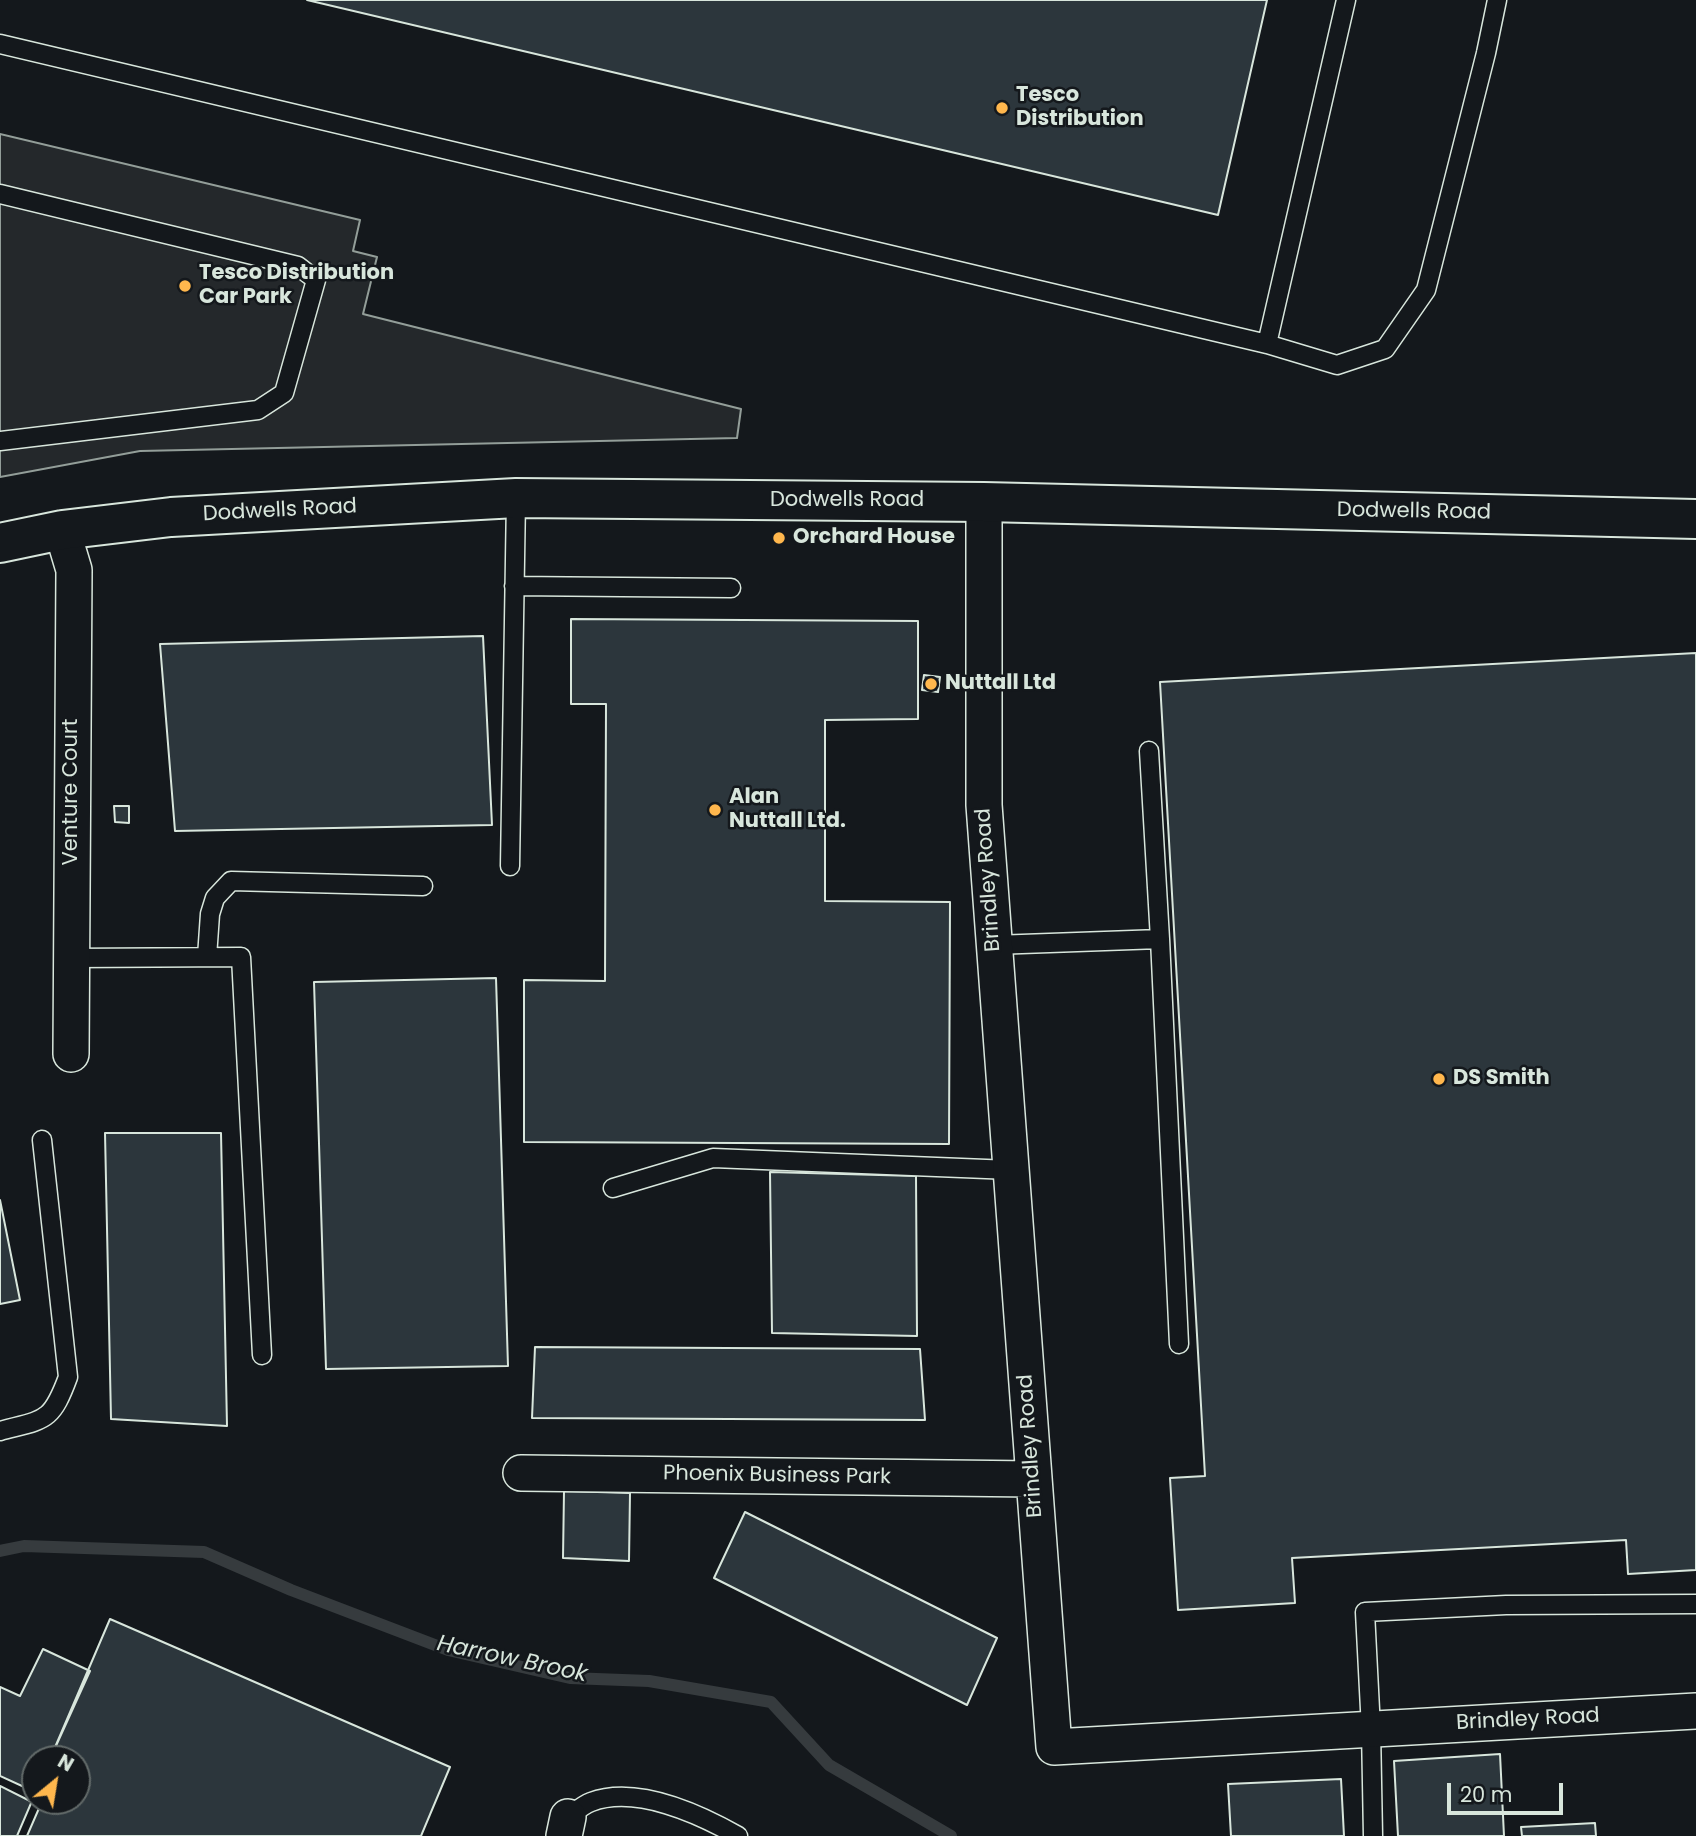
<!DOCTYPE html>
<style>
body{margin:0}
#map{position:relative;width:1696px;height:1836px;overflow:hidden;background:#14181c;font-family:Poppins,sans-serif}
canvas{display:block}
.north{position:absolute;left:21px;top:1745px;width:70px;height:70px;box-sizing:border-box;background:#14181c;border:2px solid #626a69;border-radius:50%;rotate:30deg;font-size:19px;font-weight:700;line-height:28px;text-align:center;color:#d8e6dc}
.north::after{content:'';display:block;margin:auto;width:24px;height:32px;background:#ffb74d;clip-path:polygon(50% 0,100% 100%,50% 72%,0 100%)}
.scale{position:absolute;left:1447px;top:1783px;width:116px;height:32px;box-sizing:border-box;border:4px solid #d8e6dc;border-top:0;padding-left:9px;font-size:21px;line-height:24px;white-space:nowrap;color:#d8e6dc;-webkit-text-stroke:5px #14181c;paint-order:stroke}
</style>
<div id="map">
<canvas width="1696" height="1836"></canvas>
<div class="north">N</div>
<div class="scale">20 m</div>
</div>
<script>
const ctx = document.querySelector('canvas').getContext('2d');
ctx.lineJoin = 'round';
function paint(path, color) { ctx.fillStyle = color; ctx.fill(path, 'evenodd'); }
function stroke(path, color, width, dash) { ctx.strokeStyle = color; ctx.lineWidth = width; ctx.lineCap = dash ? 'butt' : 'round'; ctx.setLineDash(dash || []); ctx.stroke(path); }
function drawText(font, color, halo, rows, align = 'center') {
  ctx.font = font + ' Poppins,sans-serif'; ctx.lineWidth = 5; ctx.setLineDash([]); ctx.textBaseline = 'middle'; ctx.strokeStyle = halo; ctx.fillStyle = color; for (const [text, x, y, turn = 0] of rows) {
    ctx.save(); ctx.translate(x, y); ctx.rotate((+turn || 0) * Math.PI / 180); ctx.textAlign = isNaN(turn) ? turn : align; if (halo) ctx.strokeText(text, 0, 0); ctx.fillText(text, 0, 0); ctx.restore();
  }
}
const parking = new Path2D(`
 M0,134l360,86 -7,31 24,6 -14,57 378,95 -4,29 -597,13 -140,26z`);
paint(parking, '#24282b');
stroke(parking, '#939e99', 2);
stroke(new Path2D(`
 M0,1551l24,-5 180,6 87,38 157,60 122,28 79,3 122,21 58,63 122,71`), '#363b3e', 12);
const building = new Path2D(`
 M307,0h960l-49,215z
 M571,619l347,2v98l-93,1v181l125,1 -1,242 -425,-2v-162l81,1 1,-277h-35z
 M483,636l9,189 -317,6 -15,-187z
 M1696,653v917l-68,4 -2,-34 -334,18 3,45 -117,7 -8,-132 35,-2 -45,-794z
 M924,675l16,2 -2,15 -16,-2z
 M114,806h15v17l-14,-1z
 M496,978l12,388 -182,3 -12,-387z
 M105,1133h116l6,293 -116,-7z
 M770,1172l146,4 1,160 -145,-3z
 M0,1200l20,100 -20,4z
 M535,1347l385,2 5,71 -393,-2z
 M564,1491l66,2 -1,68 -66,-3z
 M745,1512l252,126 -30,67 -253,-127z
 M110,1619l340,148 -29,69h-404l18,-42v7h42v-42h-27z
 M43,1649l47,22 -40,88h-15v33l-35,-16v-89l20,9z
 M1500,1754l4,82h-106l-4,-75z
 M1341,1779l3,57h-113l-3,-52z
 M0,1786l40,20 -13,30h-27z
 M1595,1823l1,13h-74l-1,-9z`);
paint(building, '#2c363c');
stroke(building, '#d8e6dc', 2);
const service = new Path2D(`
 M0,44l1267,300 79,-344
 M0,194l298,72 18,14 -32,113 -26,17 -258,31
 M1267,344l70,21 48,-16 41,-59 60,-237 11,-53
 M514,586l217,2
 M1149,751l11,188
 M510,866l6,-368
 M994,945l166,-6 19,405
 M207,957l3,-43 5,-16 16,-17 192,5
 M71,958l170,-1 21,398
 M613,1188l100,-30 298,12
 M0,1431c45,-12 51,-8 68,-54l-26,-237
 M568,1817c7,-5 15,-12 23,-15 45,-17 108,12 147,34
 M1373,1836l-2,-107 -6,-117 141,-7 190,-1`);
const minor = new Path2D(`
 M984,502v303l70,942 642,-36
 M62,530l12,40 -3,484
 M521,1473l513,6
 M564,1836l4,-19`);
const primary = new Path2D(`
 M0,543l62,-13 109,-13 345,-19 468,4 712,17`);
stroke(service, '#d8e6dc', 21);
stroke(minor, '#d8e6dc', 38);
stroke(primary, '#d8e6dc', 42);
stroke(service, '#14181c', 18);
stroke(minor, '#14181c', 35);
stroke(primary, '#14181c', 38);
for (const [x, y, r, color] of [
 [1002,108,7,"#ffb74d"],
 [185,286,7,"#ffb74d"],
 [779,538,7,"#ffb74d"],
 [931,684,7,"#ffb74d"],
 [715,810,7,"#ffb74d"],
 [1439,1079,7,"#ffb74d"]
]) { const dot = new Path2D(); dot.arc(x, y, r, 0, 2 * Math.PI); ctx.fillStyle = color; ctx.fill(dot); stroke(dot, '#14181c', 2.5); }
drawText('bold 21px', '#d8e6dc', '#14181c', [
 ["Tesco",1016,96],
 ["Distribution",1016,120],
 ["Tesco Distribution",199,274],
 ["Car Park",199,298],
 ["Orchard House",793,538],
 ["Nuttall Ltd",945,684],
 ["Alan",729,798],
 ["Nuttall Ltd.",729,822],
 ["DS Smith",1453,1079]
], 'left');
drawText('21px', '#d8e6dc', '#14181c', [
 ["Dodwells Road",847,501],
 ["Dodwells Road",280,511,-3],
 ["Dodwells Road",1414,512,1],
 ["Venture Court",72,792,-90],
 ["Brindley Road",989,880,-94],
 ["Brindley Road",1031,1446,-94],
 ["Phoenix Business Park",777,1476,1],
 ["Brindley Road",1528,1720,-3]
]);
drawText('italic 23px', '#d8e6dc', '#14181c', [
 ["Harrow Brook",512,1660,12]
]);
</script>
